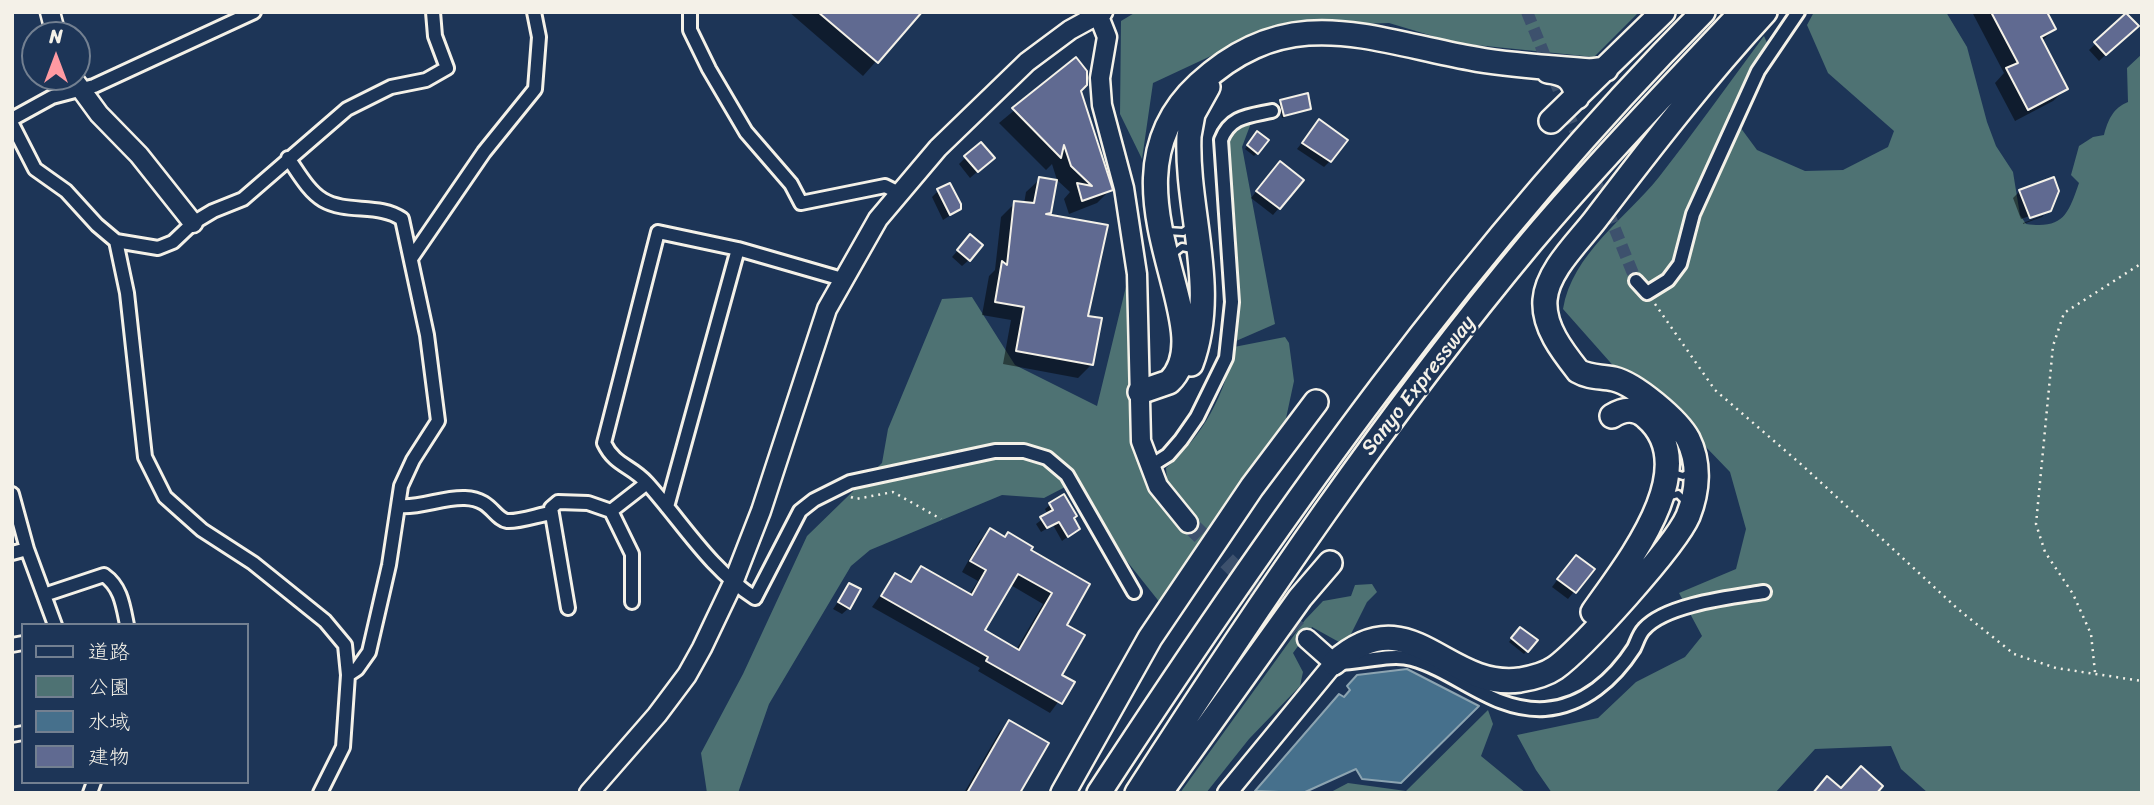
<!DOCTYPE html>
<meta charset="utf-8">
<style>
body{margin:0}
#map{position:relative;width:2154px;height:805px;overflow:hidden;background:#1d3557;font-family:Sriracha,"Klee One",sans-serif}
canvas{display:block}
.frame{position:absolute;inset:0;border:14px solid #f4f1e8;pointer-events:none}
.legend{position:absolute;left:21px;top:623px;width:228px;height:161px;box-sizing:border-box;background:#1d3557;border:2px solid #738091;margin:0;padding:9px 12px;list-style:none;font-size:21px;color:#f4f1e8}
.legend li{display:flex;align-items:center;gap:14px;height:35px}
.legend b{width:35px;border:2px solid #738091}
.north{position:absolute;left:21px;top:21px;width:70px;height:70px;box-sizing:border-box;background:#1d3557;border:2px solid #738091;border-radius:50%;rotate:0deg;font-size:19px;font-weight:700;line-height:28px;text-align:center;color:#f4f1e8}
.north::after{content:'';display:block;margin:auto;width:24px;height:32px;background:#ff9aa2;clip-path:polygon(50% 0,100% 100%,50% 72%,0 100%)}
</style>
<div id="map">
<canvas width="2154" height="805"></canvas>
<div class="frame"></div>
<ul class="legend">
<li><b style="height:9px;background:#1d3557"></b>道路</li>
<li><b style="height:19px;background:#4e7273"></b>公園</li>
<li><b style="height:19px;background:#46708c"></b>水域</li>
<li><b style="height:19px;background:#606a91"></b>建物</li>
</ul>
<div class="north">N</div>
</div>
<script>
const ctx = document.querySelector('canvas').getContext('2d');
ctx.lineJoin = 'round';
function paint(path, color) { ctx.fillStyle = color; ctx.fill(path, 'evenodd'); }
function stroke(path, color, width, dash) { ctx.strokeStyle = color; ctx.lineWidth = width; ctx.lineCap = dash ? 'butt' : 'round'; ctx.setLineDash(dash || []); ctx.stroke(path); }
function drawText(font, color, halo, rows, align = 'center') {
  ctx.font = font + ' Sriracha,sans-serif'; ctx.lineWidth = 5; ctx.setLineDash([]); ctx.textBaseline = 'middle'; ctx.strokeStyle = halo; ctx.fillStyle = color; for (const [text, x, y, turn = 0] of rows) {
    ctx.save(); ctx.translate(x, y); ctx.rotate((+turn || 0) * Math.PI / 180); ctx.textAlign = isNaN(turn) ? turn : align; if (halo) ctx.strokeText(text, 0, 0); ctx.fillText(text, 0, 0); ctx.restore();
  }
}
paint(new Path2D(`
 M1136,12h503l-45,45 -138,-14 -67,-20 -98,3 -63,22 -75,35 -11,76 -22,-45 1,-93z
 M1814,12h132l21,35 20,75 9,24 17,26 7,43 6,9c37,5 42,-9 53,-41l-8,-8 8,-29 14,-9 11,-2c4,-15 9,-27 24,-33l-1,-34 15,-14v739h-214l-27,-24 -10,-23 -76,3 -40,44h-223l-16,-23 -19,-35 81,-17 38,-36 49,-25 17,-21 -23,-43 57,-24 10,-40 -16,-57 -27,-28 -24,-35 -62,-39 -54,-61c9,-55 63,-91 96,-132 36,-46 70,-94 105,-141l4,9 -39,67 28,38 48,21 38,-1 45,-23 6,-16 -66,-58 -21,-48z
 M1251,123l-9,24 33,177 -39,17c3,-42 2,-83 -1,-124 -1,-23 -15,-58 -6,-80 4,-9 14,-12 22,-14z
 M1131,266l3,162 9,46 26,43 16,-12 -18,-25 -1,-12c37,-32 59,-73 68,-121l51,-10 4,6 5,38 -12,56 -121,167 -94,-118 -23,12 -42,-3 -132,55 -19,16 -82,138 -31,89h-31l-6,-40 42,-79 64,-138 75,-73 6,-34 54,-130 30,-2 43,68 82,41z
 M1372,584l5,8 -10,10 -18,36 -10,4 -27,-15 -19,26 10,19 -3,14 -51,53 -43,54h-26l125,-173 18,-19 28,-5 4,-11z
 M1488,710l5,14 -12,32 45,37h-197l19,-10 58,8z`), '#4e7273');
const water = new Path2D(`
 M1407,669l72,37 -78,77 -39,-4 -6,-10 -53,24 -48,-2 84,-97 5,3 6,-7 -3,-4 10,-11z`);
paint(water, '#46708c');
stroke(water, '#8ca4b1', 2);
paint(new Path2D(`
 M789,12h131l-57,64z
 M1972,12h73l9,17 -12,12 24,48 -13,12 -38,20 -20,-38 9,-10z
 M2126,15l10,11 -37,35 -10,-11z
 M1075,60l4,30 32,99 -14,14 -28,11 -5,-15 6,-7 -13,-12 -5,-16 -6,6 -47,-47z
 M1281,102l29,7 -28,9 -3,-13z
 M1314,127l16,34 -6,6 -27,-18z
 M1255,136l2,17 -3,3 -9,-7z
 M965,158l21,6 -16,14 -11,-14z
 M1273,170l6,38 -6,7 -22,-17z
 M1040,179l9,33 -4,4 41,101 6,47 -14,14 -75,-14 8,-44 -29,-5 7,-39 6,-6 6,-53 14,-14 9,1 2,-12z
 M938,191l22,18 -17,11 -11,-23z
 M2020,191l27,19 -26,9 -8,-21z
 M2044,215l-2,2 -19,7v-1z
 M964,243l5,17 -7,6 -10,-9z
 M1051,504l21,15 6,10 -16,12 -9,-16 -12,7 -5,-8 12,-9 -3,-6z
 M990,530l97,55 -23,40 -5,50 13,8 -22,30 -72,-42 2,-3 -108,-61 23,-32 14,8 12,-15 48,27 9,-14 -16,-9 18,-32zM1009,584l34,20 -27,46 -33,-19z
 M1570,563l22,6 -24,30 -16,-12z
 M850,585l-1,23 -7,6 -9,-5z
 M1517,632l18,9 -11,13 -15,-12z
 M1010,722l8,71h-54l36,-62z`), '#0007');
const building = new Path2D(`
 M818,12h104l-44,51z
 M1991,12h56l9,17 -15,8 27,52 -40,21 -22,-42 12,-5z
 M2126,13l13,13 -33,29 -12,-13z
 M1076,57l11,14v14l-6,6 32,99 -31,11 -5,-18 15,3 -21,-20 -7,-21 -3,13 -49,-50z
 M1308,93l3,16 -27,7 -4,-16z
 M1319,119l29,21 -17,22 -29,-19z
 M1257,131l12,9 -11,14 -11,-9z
 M981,142l14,16 -17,14 -14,-16z
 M1280,161l24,19 -24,29 -24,-18z
 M1039,177l18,3 -6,33 -5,1 62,11 -20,91 14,2 -9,47 -77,-14 8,-44 -29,-5 7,-41 5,4 7,-64 20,2z
 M2054,177l5,14 -8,20 -21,7 -11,-28z
 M950,183l11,21v5l-11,6 -13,-26z
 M970,234l13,11 -13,16 -13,-11z
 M1064,494l13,22 -3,2 6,11 -12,8 -9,-15 -12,6 -7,-11 13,-7 -4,-7z
 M990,528l15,9 3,-5 25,15 -2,3 59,34 -23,41 18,10 -23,40 13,7 -13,22 -76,-43 2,-4 -107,-61 14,-23 16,9 10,-16 51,29 14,-25 -16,-9zM1018,574l34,19 -33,57 -34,-20z
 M1576,555l19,14 -19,24 -19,-14z
 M849,583l12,6 -11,20 -12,-7z
 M1520,627l18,13 -10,12 -17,-14z
 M1009,720l40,23 -29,50h-53z
 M1861,766l22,20 -6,7h-64l14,-17 14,12z`);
paint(building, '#606a91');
stroke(building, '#f4f1e8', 2);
stroke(new Path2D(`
 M1527,12l109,269`), '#3d516d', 12, [12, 6]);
stroke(new Path2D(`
 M1188,523l119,116`), '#3d516d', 18, [18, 9]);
const lane = new Path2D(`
 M1168,231l15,1 7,-5
 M1172,255l10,-8 10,2
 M1670,472l13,4 9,-5
 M1668,497l10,-3 9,9`);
const street = new Path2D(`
 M690,12v18l19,39 37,63 45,52 10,19 84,-17 14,7
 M12,119l40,-22 42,-11 160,-74
 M12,124l23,45 31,22 31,34 19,16 42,7 15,-6 20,-19 20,-12 30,-12 104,-90 44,-22 35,-7 21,-12 -12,-32 -2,-24
 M288,158c10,14 20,33 35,42 24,14 56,3 79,19l25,116 11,86 -25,39 -12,26 -12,79 -20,87 -12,17 -9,6
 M116,241l11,52 18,164 20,40 37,33 51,33 72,58 20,24 3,30 -5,72 -23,46
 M412,257l72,-105 51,-63 4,-52 -5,-25
 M842,279l-104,-30 -80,-17 -54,211c11,23 27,22 43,40 36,40 62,85 108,115l45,-87 14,-11 36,-18 145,-31h29l23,7 20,17 67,117
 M1636,281l11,12 21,-13 12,-16 13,-50 65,-143 40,-59
 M1149,467l19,-12 13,-15 16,-23 29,-59 6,-56 -11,-162c9,-24 28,-24 51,-29
 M12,494l15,55 28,76
 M399,506c23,2 43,-9 66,-8 27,1 28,20 42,23 12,1 31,-6 44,-8
 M667,507l71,-258
 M611,511l36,-28
 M12,553l15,-4
 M44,595l60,-20c17,12 19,30 23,50
 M568,608l-17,-100 7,-6 30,1 23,8 21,43v48
 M12,645l11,-2
 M1338,663c23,0 53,-10 74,-4 46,13 81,53 133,50 39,-3 69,-30 89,-61 3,-6 5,-14 10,-19 22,-25 89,-32 120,-37
 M12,735l11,-2
 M90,793l4,-11`);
const secondary = new Path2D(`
 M50,12l6,23
 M1098,14l9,23 -7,41 2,27 22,83 13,86 4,167 17,45 30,37
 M72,77l27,37 40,41 54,68
 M589,793l68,-78 30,-40 15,-27 31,-65 28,-72 66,-202 51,-90 60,-71 89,-86 43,-32 33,-18
 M1227,793l107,-130 -27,-24`);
const highway = new Path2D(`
 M1548,71c18,2 26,8 29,26
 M1551,121l112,-109
 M1191,364c28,-75 -5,-152 -2,-228l4,-22 15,-27
 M1140,392l29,-10c58,-55 -79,-198 30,-298 90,-83 168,-45 271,-26 39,8 81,9 121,13l15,-2
 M1593,612c31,-45 113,-144 53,-195 -11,-10 -23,-8 -34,-1
 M1334,663c77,-68 110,27 186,17 12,-2 25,-5 35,-12 28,-20 120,-122 133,-152 10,-25 12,-53 0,-77 -10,-19 -53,-55 -74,-60 -13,-3 -24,-1 -36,-8 -15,-19 -35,-44 -33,-71 2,-29 33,-58 50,-80 55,-72 109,-142 170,-208
 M1063,793l87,-155 102,-151 64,-85
 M1099,793c180,-276 371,-546 604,-781
 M1137,793c122,-190 249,-377 394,-551 67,-79 139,-154 211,-230
 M1160,793l140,-195 30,-35`);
stroke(lane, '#f4f1e8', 11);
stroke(street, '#f4f1e8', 18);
stroke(secondary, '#f4f1e8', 23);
stroke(highway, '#f4f1e8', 28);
stroke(new Path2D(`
 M1655,304l60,86 88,76 156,144 55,44 42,14 86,13
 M851,497l5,2 37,-7 48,27
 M2095,672l-4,-38 -18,-40 -28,-42 -9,-28 17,-178 11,-33 78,-50`), '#f4f1e8', 2.5, [2, 5]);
stroke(lane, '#1d3557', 6);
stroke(street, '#1d3557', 12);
stroke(secondary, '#1d3557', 18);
stroke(highway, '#1d3557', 23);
drawText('21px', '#f4f1e8', '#1d3557', [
 ["Sanyo Expressway",1419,386,-52]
]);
</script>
